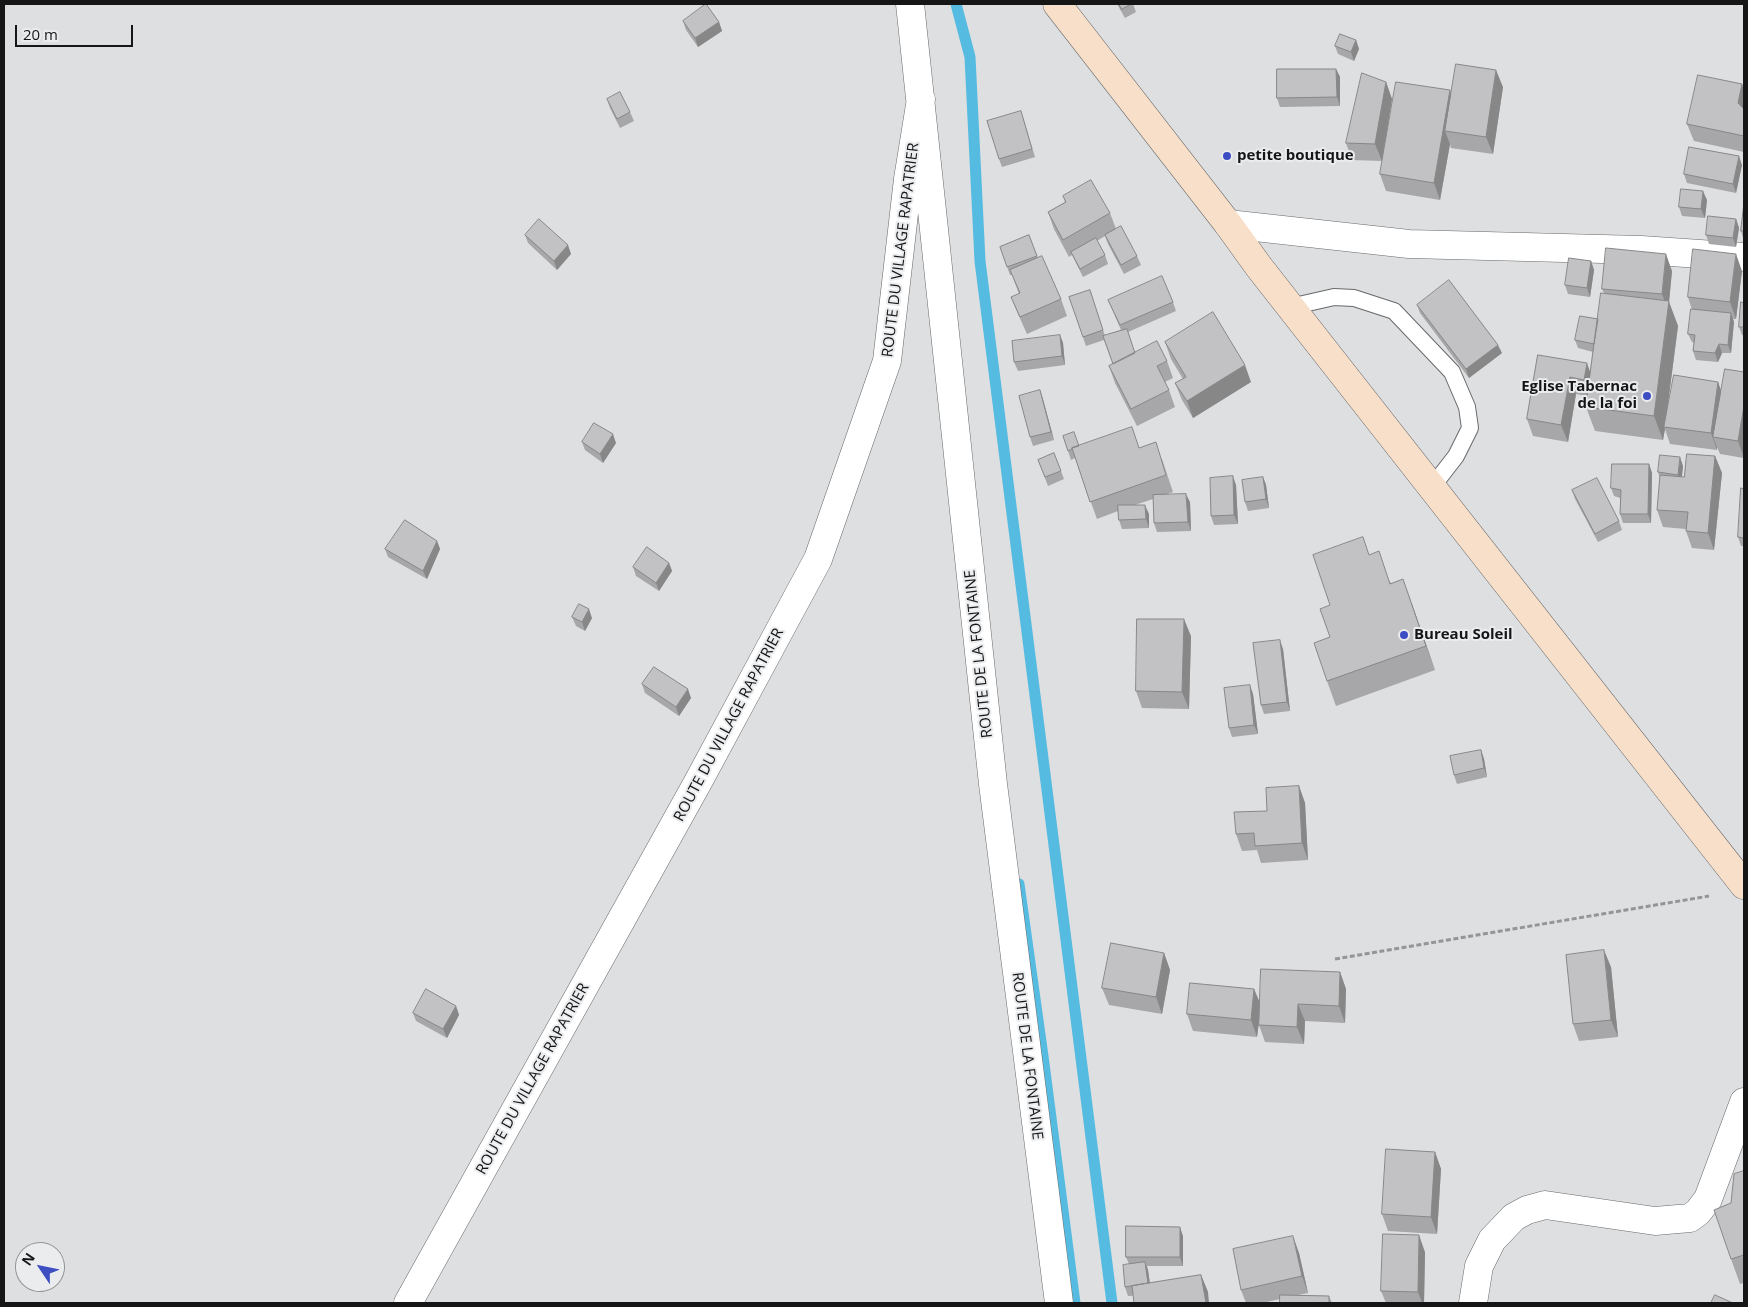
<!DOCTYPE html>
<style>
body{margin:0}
#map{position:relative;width:1748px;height:1307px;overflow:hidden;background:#dddfe1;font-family:"Open Sans",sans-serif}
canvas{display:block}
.frame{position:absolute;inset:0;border:5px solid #161617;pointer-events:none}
.north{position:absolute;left:15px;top:1242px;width:50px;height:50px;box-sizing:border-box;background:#eaecee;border:1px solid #959698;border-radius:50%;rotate:304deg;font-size:14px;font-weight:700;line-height:20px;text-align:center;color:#161617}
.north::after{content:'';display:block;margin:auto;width:18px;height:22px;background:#3c4ec1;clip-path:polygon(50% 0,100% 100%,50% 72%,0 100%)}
.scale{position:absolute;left:15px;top:25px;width:118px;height:22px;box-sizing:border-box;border:2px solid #161617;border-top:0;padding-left:6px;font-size:15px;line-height:18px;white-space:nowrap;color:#161617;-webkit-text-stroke:4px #eaecee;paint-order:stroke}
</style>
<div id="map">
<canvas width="1748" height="1307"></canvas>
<div class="frame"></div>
<div class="north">N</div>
<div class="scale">20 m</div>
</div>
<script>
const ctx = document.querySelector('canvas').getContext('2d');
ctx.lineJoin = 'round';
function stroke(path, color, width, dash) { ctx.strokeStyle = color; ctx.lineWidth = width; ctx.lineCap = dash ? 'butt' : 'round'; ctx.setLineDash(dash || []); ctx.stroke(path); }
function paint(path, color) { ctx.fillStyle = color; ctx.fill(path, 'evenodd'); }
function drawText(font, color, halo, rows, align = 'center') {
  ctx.font = font + ' "Open Sans",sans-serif'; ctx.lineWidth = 4; ctx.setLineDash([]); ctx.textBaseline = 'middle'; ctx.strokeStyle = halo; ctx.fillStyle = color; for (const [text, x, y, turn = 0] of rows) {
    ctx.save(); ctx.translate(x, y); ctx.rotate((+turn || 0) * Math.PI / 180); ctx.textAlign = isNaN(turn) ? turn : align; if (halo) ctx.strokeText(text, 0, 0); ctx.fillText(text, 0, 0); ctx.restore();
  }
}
stroke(new Path2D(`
 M956,4l14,53 10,204 132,1042
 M1019,884l24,172 32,247`), '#55bbe0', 11);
const lane = new Path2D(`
 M1290,307l44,-10 20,1 40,13 58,61 15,35 3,21 -14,28 -24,31`);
const street = new Path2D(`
 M910,4l83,780 66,519
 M1228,224l181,20 232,6 103,7
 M408,1303l290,-521 120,-223 69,-198 21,-182 13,-80
 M1473,1303l6,-37 13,-26 22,-23 13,-7 18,-5 110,16 35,-3 8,-6 10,-13 36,-97`);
const secondary = new Path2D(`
 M1057,4l171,220 31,43 485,618`);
stroke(lane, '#68696b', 18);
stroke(street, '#68696b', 29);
stroke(secondary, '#68696b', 29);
stroke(new Path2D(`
 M1335,959l374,-63`), '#949596', 3, [5, 2.5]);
stroke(lane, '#fff', 16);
stroke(street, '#fff', 28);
stroke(secondary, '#f8dfc9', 28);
paint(new Path2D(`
 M1117,4h16l3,8 -11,6z
 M683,21l36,1 3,9 -24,16 -12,-17z
 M1356,40l3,9 -5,12 -16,-7 -3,-8z
 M1336,69l4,8v29l-60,1 -3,-9z
 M1386,82l6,17 -10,62 -30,-1 -6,-17z
 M1742,84l2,7v61l-50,-11 -7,-17z
 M1503,87l-10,67 -42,-6 -1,-4 -10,56 -54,-9 -6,-17 70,-84 1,3z
 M607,99l23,13 4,9 -14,7 -10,-20z
 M1021,111l14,46 -33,10 -3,-8z
 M1742,165l-6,28 -49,-10 -3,-9z
 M1063,196l47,17 6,16 21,27 4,9 -17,9 -16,-30 -3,-8 -8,5 8,14 3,9 -25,13 -11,-22 -3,2 -15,-28 -6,-17 17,-10z
 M1707,200l-2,18 -23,-2 -3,-9z
 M1744,203v38l-3,-10z
 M1736,219l3,9 -3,19 -27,-3 -3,-9z
 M525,235l46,19 -14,16 -29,-27z
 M1029,235l9,23 23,41 6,17 -40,18 -9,-20 -7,-17 8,-3 -7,-19h-2l-10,-28z
 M1591,261l3,9 -4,27 -22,-3 -3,-9z
 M1672,271l-3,31 9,24 -11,84 51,-28 3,9 23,-19v86l-24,-4 -3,-7v3l-47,-6 -5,-15 -2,11 -68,-9 -9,-24 1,-11 -11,-2 -8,48 -35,-6 -6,-17 11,-64 52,18 3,-21 -15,-4 -3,-8 23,-21 6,-26 -2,-4z
 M1742,271l-6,48h-3l1,3 -3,31h-9l-4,9 -22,-2 -3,-9 1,-8 -2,-1 -4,-8 4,-24 -4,-13z
 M1090,290l15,46 16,-6 -13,-30 65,2 3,9 -48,21 7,21 32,8 6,17 -8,4 4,8 6,17 -38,19 -22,-43 -6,-17 4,-2 -9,-24 -18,6 -17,-49z
 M1744,303v33l-2,-1 -3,-8z
 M1417,305l85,48 -33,25 -49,-65z
 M1060,335l3,8 2,22 -47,6 -4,-9z
 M1165,342l86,40 -58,36 -11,-18 -7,-17 8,-4 -12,-20z
 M1040,390l14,50 -21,6 -3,-9z
 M1063,436l16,10 60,2 23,11 11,33 -8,3 25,7 1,29 -34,1 -3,-9 -1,-24 -18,6 14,9v14l-27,1 -3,-9 -1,-9 -21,8 -22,-61 -4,2z
 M582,442l34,1 -13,20 -18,-13z
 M1054,453l10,26 -16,7 -10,-26z
 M1715,456l7,17 -8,77 -22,-2 -6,-17v-2l-23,-2 -6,-17 3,-31 -2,-7 25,-6 -1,11h2z
 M1649,464l3,9 -1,50h-28l-3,-9v-16l-6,-2 -3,-8z
 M1263,477l3,8 3,23 -21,3 -3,-9z
 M1236,485l2,39 -24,1 -3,-9z
 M1744,489v57h-3l-3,-9z
 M1572,490l47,31 3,9 -24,12 -23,-43z
 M437,541l3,8 -13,30 -39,-22 -3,-8z
 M1369,555l22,28 21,21 23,66 -99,36 -9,-25 3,-44v-32z
 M669,563l3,8 -13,20 -23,-15 -3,-9z
 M572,617l20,1 -7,13 -9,-5z
 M1191,636l-2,73 -47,-1 -6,-17z
 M1283,649l7,62 -26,3 -3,-9z
 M642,684l49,14 -12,18 -34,-23z
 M1253,694l5,40 -26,3 -3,-9z
 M1481,750l3,9 3,18 -30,7 -3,-9z
 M1299,786l6,17 3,57 -47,3 -4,-13 -15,1 -6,-17z
 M1164,953l6,17 -8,44 -53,-9 -7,-17z
 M1611,967l7,70 -39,4 -6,-17z
 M1340,972l6,17 -1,34 -40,-2 -1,23 -39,-2 -6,-17v-2l-2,14 -64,-6 -6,-17 67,-25 6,14z
 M456,1006l3,9 -12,23 -31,-17 -3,-8z
 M1435,1152l6,17 -4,65 -49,-3 -6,-17z
 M1744,1171v112l-4,1 -9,-25v-56z
 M1183,1236v30h-36l1,4 2,13 51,-8 7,17 -80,4 -3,-9 4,-23 -3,-7z
 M1425,1252l-1,51h-38l-5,-12z
 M1299,1253l9,40 -10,2 31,1 3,7h-52v-4l-18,4h-16l-5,-13z`), '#a7a6a8');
paint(new Path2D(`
 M719,22l3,9 -24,16 -3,-9z
 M1356,40l3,9 -5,12 -3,-9z
 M1336,69l4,8v29l-3,-9z
 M1496,70l7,17 -10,67 -7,-17z
 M1386,82l6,17 -10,62 -7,-17z
 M1742,84l2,7v29l-6,-17z
 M1450,90l6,17 -11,24 5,13 -10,56 -6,-17z
 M1739,156l3,9 -6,28 -3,-9z
 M1703,191l4,9 -2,18 -4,-9z
 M1736,219l3,9 -3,19 -3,-9z
 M568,245l3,9 -14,16 -3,-9z
 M1666,254l6,17 -3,31 9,24 -13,101h-1l1,2 -2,11 -9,-24 14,-106 -6,-16z
 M1736,254l6,17 -6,48 -6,-17z
 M1591,261l3,9 -4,27 -3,-9z
 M1731,313l3,9 -3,31 -3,-8z
 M1060,335l3,8 2,22 -3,-9z
 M1719,344l3,9 -4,9 -3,-9z
 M1498,345l4,8 -33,25 -3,-9z
 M1587,363l6,17 -3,17 -6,-17z
 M1245,365l6,17 -58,36 -6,-17z
 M1570,377l6,17 -8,48 -7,-17z
 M1718,382l6,17 -11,38 4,10v3l-6,-17z
 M1040,390l3,9 11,41 -3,-8z
 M1744,406v52l-6,-17z
 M613,434l3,9 -13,20 -3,-9z
 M1715,456l7,17 -8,77 -6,-17z
 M1680,457l3,9 -2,17 -3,-8z
 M1649,464l3,9 -1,50 -3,-9z
 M1233,476l3,9 2,39 -4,-9z
 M1263,477l3,8 3,23 -3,-9z
 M1186,494l4,8 1,29 -3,-9z
 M1145,505l4,9v14l-3,-9z
 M437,541l3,8 -13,30 -4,-8z
 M669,563l3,8 -13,20 -3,-8z
 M1403,579l9,25 23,66 -9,-24z
 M589,609l3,9 -7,13 -3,-9z
 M1184,619l7,17 -2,73 -7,-17z
 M1280,640l3,9 7,62 -3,-9z
 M1250,685l3,9 5,40 -4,-9z
 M688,689l3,9 -12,18 -3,-9z
 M1481,750l3,9 3,18 -3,-9z
 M1299,786l6,17 3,57 -6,-17z
 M1604,950l7,17 7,70 -7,-17z
 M1164,953l6,17 -8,44 -6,-17z
 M1340,972l6,17 -1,34 -6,-17z
 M1254,989l7,17 -4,31 -6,-17z
 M1298,1004l7,17 -1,23 -7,-17z
 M456,1006l3,9 -12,23 -4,-9z
 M1435,1152l6,17 -4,65 -6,-17z
 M1180,1227l3,9v30l-3,-9z
 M1419,1235l6,17 -1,51h-2l-4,-11z
 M1293,1236l6,17 9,40 -6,-17z
 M1145,1262l3,8 3,23 -3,-9z
 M1201,1275l7,17 1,11h-3z`), '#888788');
const building = new Path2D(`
 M706,4l13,18 -24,16 -12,-17z
 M1119,4h12l-9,5z
 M1340,34l16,6 -5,12 -16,-6z
 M1456,64l40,6 -10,67 -41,-6z
 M1277,69h59l1,28 -60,1z
 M1362,73l24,9 -11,62 -29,-1z
 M1698,75l44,9 -4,19 6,6v27l-57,-12z
 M1396,82l54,8 -16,93 -54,-9z
 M620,92l10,20 -13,7 -10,-20z
 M1021,111l11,38 -33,10 -12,-38z
 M1689,147l50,9 -6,28 -49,-10z
 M1091,180l19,33 -47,27 -15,-28 18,-10 -3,-6z
 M1681,189l22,2 -2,18 -22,-2z
 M1744,203v28h-3z
 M1708,216l28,3 -3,19 -27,-3z
 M539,219l29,26 -14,16 -29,-26z
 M1121,226l16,30 -16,9 -16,-30z
 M1029,235l8,21 -30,11 -7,-20z
 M1096,238l9,17 -25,14 -9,-17z
 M1606,248l60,6 -4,40 -60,-5z
 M1693,249l43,5 -6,48 -42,-5z
 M1042,256l19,43 -41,18 -9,-20 9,-4 -10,-23z
 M1569,258l22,3 -4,27 -22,-3z
 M1162,276l11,26 -53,23 -12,-25z
 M1449,280l49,65 -32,24 -49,-64z
 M1090,290l13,40 -20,7 -14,-40z
 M1601,293l68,8 -15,115 -68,-9z
 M1741,302l3,1v24h-5z
 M1691,309l40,4 -3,32 -9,-1 -4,9 -22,-2 2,-16 -7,-1z
 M1213,312l32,53 -58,36 -12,-18 11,-6 -21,-35z
 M1580,316l18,3 -4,25 -19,-4z
 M1127,329l8,24 -22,11 -10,-28z
 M1060,335l2,21 -48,6 -2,-21z
 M1157,341l10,20 -10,5 12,24 -38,19 -22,-43z
 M1538,355l49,8 -3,17 -14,-3 -9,48 -34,-6z
 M1725,369l19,3v34l-6,35 -25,-4z
 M1674,375l44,7 -7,51 -47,-6z
 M1040,390l11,42 -21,5 -11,-41z
 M594,423l19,11 -13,20 -18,-12z
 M1132,427l7,21 17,-6 10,33 -76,27 -18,-54z
 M1074,432l5,14 -7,2v1l-4,2 -5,-15z
 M1054,453l7,18 -16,6 -7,-17z
 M1687,454l28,2 -7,77 -22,-2 2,-19 -31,-2 3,-35 24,2z
 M1660,455l20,2 -2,18 -20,-3z
 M1612,464h37l-1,50h-28l1,-24 -10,-2z
 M1233,476l1,39 -23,1 -1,-38z
 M1263,477l3,22 -21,3 -3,-22z
 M1597,478l22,43 -24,13 -23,-44z
 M1741,488l3,1v49l-6,-1z
 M1186,494l2,28 -34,1 -1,-28z
 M1118,505h27l1,14 -27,1z
 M405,520l32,21 -14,30 -38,-22z
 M1363,537l6,18 10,-4 11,33 13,-5 23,67 -99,35 -13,-38 16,-6 -10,-28 10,-4 -17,-50z
 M647,547l22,16 -13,20 -23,-16z
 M579,604l10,5 -7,13 -10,-5z
 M1137,619h47l-2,73 -46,-1z
 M1280,640l7,62 -26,3 -8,-62z
 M654,667l34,22 -12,18 -34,-23z
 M1250,685l4,40 -25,3 -5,-40z
 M1481,750l3,18 -30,7 -4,-19z
 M1299,786l3,57 -47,3 -1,-13 -18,1 -2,-22 33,-1 -1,-23z
 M1111,943l53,10 -8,44 -54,-9z
 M1604,950l7,70 -38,4 -7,-69z
 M1261,969l79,3 -1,34 -41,-2 -1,23 -38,-2z
 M1190,983l64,6 -3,31 -64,-6z
 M426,989l30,17 -13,23 -30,-16z
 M1386,1149l49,3 -4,65 -49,-3z
 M1744,1171v84l-13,4 -17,-49 17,-7 3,-29z
 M1126,1226l54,1v30h-54z
 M1383,1234l36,1 -1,57 -37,-1z
 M1293,1236l9,40 -61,14 -8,-41z
 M1145,1262l3,21 -23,4 -2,-22z
 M1201,1275l5,28h-72l-2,-17z
 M1280,1295l49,1v7h-49z
 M1715,1295l18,8h-22z`);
paint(building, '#c2c1c3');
stroke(building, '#888788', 1);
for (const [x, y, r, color] of [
 [1227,156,5,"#3c4ec1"],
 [1647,396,5,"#3c4ec1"],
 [1404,635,5,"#3c4ec1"]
]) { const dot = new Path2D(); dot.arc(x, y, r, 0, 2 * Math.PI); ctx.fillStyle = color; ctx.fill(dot); stroke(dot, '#eaecee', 2); }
drawText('bold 15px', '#161617', '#eaecee', [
 ["petite boutique",1237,156],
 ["Eglise Tabernac",1637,387,"right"],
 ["de la foi",1637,404,"right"],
 ["Bureau Soleil",1414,635]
], 'left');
drawText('15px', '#161617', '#eaecee', [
 ["ROUTE DU VILLAGE RAPATRIER",901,250,-83],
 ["ROUTE DE LA FONTAINE",979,654,-96],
 ["ROUTE DU VILLAGE RAPATRIER",729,725,-62],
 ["ROUTE DE LA FONTAINE",1027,1056,83],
 ["ROUTE DU VILLAGE RAPATRIER",533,1079,-61]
]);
</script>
